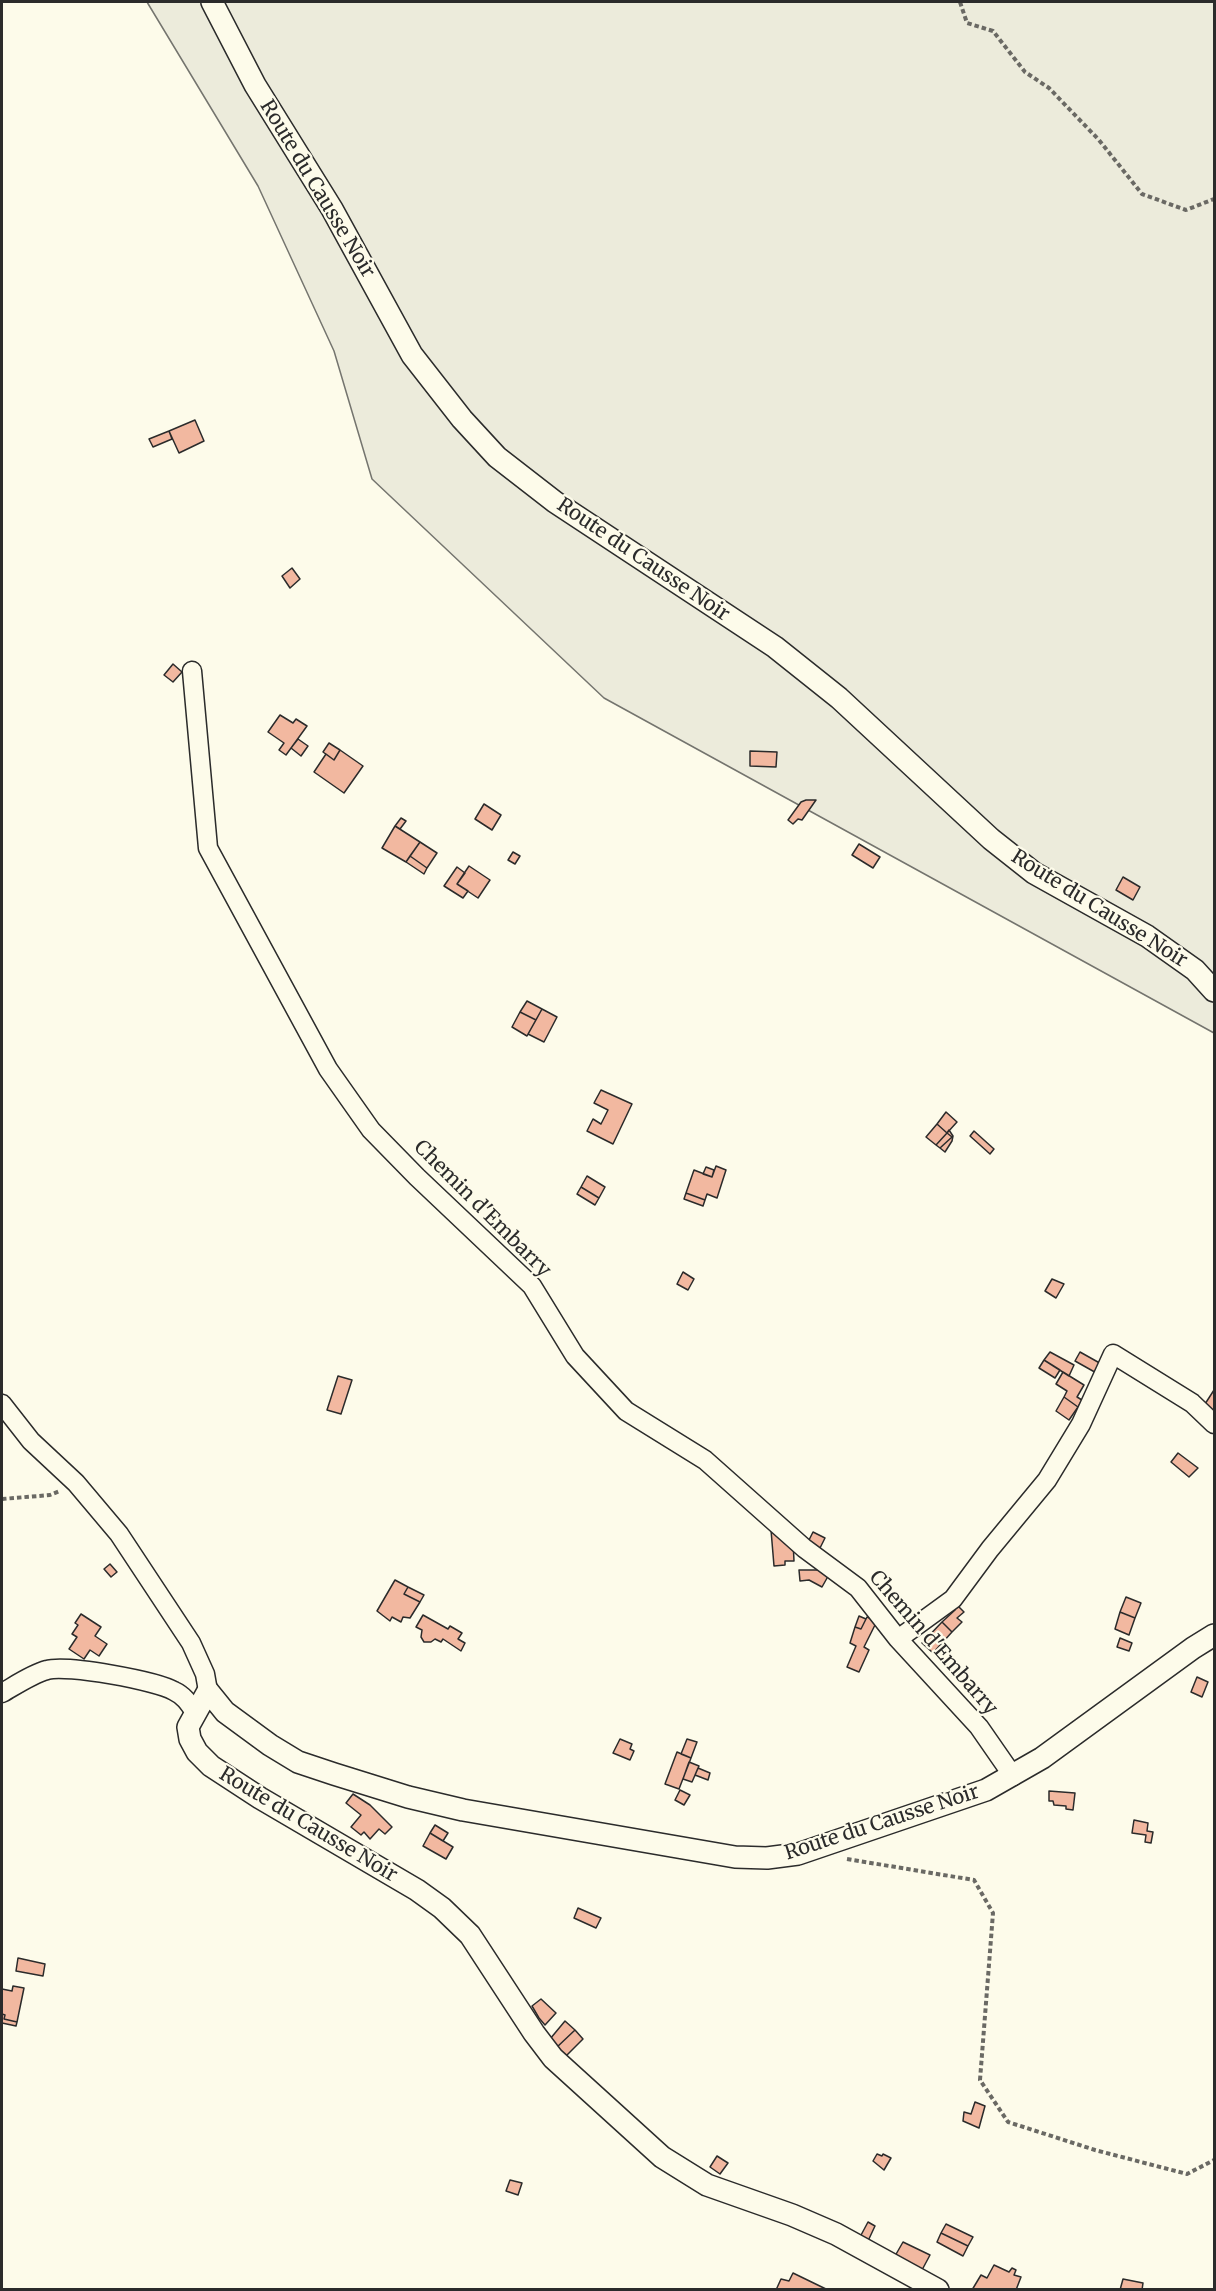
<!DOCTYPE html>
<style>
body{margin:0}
#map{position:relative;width:1216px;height:2291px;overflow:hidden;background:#fdfbea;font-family:Merriweather,serif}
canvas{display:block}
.frame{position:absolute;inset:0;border:3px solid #2b2b2b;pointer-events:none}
</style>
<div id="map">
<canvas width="1216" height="2291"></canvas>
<div class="frame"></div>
</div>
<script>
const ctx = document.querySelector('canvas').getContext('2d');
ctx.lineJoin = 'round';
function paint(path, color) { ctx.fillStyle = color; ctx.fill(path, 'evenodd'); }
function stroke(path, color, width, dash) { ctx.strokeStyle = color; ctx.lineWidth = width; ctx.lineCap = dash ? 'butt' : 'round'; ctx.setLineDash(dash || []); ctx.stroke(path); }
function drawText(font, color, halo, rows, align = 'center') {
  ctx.font = font + ' Merriweather,serif'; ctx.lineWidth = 4.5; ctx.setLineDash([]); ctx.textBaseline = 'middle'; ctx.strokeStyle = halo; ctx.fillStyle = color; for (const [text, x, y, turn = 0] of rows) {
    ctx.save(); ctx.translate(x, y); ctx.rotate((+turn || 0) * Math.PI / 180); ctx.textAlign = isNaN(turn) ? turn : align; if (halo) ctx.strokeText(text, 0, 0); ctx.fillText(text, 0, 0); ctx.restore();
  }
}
const green = new Path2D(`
 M147,2h1067v1031l-610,-335 -232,-219 -38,-128 -76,-165z`);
paint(green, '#ecebdb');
stroke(green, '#74746e', 1.5);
const building = new Path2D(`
 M195,420l9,21 -25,12 -10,-22z
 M169,431l3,8 -19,8 -4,-8z
 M292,568l8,11 -10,9 -8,-12z
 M173,664l9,8 -9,10 -9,-7z
 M280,715l13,8 3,-4 11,7 -21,29 -7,-5 5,-7 -16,-11z
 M298,739l10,7 -7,10 -10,-8z
 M329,743l11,7 -6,10 -11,-8z
 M340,750l23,16 -19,27 -30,-21 12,-18 8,6z
 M750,751l27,1 -1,15 -26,-1z
 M806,800h10l-14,20 -4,-1 -5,5 -5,-4 13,-18z
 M484,804l17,11 -9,15 -17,-11z
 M401,818l5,3 -6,8 -5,-3z
 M395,826l25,16 -14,20 -24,-14z
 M420,842l17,11 -10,15 -17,-12z
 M859,844l21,13 -7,11 -21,-13z
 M513,852l7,4 -5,8 -7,-4z
 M410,856l17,12 -3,6 -18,-12z
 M469,866l21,14 -12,18 -21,-14z
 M457,867l8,6 -8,11 11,7 -5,7 -19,-12z
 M1123,877l17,10 -7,13 -17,-10z
 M527,1001l15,8 -6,11 -16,-8z
 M542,1009l15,8 -13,25 -16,-8z
 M520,1012l16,8 -9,16 -15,-9z
 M601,1090l31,14 -19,40 -26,-13 6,-12 8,5 7,-14 -14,-7z
 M946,1112l11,10 -10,11 -10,-9z
 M937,1124l10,9 -11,12 -10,-8z
 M949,1130l4,6 -1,5 -7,11 -5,-4 12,-11 -5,-4z
 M974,1131l20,18 -4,5 -20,-18z
 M947,1133l5,4 -12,11 -4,-3z
 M716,1166l10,4 -9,28 -10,-4 -2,6 -19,-7 8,-23 18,7z
 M706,1167l8,3 -2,7 -9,-3z
 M587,1176l18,11 -6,11 -18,-11z
 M581,1187l18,11 -4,7 -18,-11z
 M686,1193l19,7 -2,6 -19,-7z
 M683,1272l11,7 -6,11 -11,-6z
 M1052,1279l12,5 -8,14 -11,-7z
 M1050,1352l24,13 -5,11 -25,-16z
 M1080,1352l25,14 -5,9 -25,-14z
 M1044,1360l16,10 -5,8 -16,-10z
 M1063,1372l21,13 -7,12 5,3 -4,7 -14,-10 3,-6 -11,-7z
 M338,1376l14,4 -11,34 -14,-4z
 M1214,1390v21l-9,-7z
 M1064,1397l14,10 -9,13 -13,-9z
 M1178,1453l20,15 -9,9 -18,-15z
 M771,1530l22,11 1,20h-9v4l-11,1z
 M813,1532l12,6 -6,12 -12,-6z
 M110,1564l7,8 -6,5 -7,-8z
 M820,1565l11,6 -9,16 -13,-7 -9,1 -1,-11h19z
 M395,1580l13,7 -4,7 16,8 -10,16 -7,-1 -2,5 -9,-5 -2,4 -13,-10z
 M408,1587l16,8 -4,7 -16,-8z
 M1126,1597l15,6 -6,15 -15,-6z
 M956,1604l8,8 -7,6 5,4 -10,10 -10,-10 13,-12 -3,-3z
 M1120,1612l15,6 -6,17 -14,-6z
 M81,1614l20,13 -6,9 12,8 -8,12 -9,-6 -6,9 -15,-10 8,-12 -5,-3 6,-9 -3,-2z
 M423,1615l25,14 2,-3 12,7 -4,6 7,4 -4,8 -18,-12 -2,3 -6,-3 -4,3h-7l-3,-5 1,-7 -6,-3z
 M859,1616l7,3 -5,10 -6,-2z
 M867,1617l10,4 -13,26 5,3 -10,22 -12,-5 9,-21 -6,-3 5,-16 6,2z
 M942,1622l10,10 -19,21 -11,-10z
 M1120,1638l12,5 -3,8 -12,-4z
 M1197,1677l11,5 -6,15 -11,-5z
 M620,1739l12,5 -2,5 4,2 -4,9 -17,-7z
 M687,1739l10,3 -6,16 -10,-4z
 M677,1752l14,6 -12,31 -14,-5z
 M689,1762l10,4 -7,16 -9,-3z
 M698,1768l12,5 -2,7 -13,-5z
 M680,1790l10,5 -6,10 -9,-5z
 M1049,1791l26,2 -2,17 -7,-1v-3l-12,-1 -1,-4h-4z
 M353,1794l17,11 22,22 -7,7 -6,-5 -9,10 -6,-7 -3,3 -10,-8 10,-12 -15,-12z
 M1134,1820l14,3 -1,8 6,1 -2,11 -6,-1 1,-7 -14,-2z
 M435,1825l13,8 -5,8 -13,-8z
 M430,1833l23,14 -7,12 -23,-13z
 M578,1908l23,10 -5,10 -22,-10z
 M18,1958l27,6 -2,12 -27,-5z
 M13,1986l11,2 -7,34 -13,-3 1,-4 -3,-1v-25l10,2z
 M541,1999l15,14 -11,12 -6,-7 -7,-12z
 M2,2014l3,1 -1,4 13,3 -1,4 -14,-3z
 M565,2021l10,9 -19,18 -6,-9z
 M575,2030l8,9 -18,18 -9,-9z
 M975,2102l10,4 -6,22 -16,-7 1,-9 7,2z
 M877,2154l5,2 1,-2 8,4 -7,12 -11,-9z
 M717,2156l11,7 -8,11 -10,-7z
 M510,2180l12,3 -4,12 -12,-4z
 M868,2222l7,4 -7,15 -8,-4z
 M946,2224l27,13 -5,9 -27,-13z
 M941,2233l27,13 -5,10 -26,-14z
 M903,2242l27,13 -8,15 -27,-14z
 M994,2265l15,7 3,-4 4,2 -2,5 7,2 -5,13h-44l9,-15 6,3z
 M793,2273l35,17h-52l5,-11 8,2z
 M1123,2279l20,4 -1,7h-22z`);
paint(building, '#f2b8a0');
stroke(building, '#2b2b2b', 1.5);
const minor = new Path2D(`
 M192,671l16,177 120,221 43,61 46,47 115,109 43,70 51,55 79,49 99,88 54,40 40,51 81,88 34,49
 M2,1404l29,37 45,42 43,51 72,109 14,31 3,17
 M898,1639l55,-40 37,-50 57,-69 34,-56 32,-70 79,49 22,21
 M2,1693c14,-8 30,-19 45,-23 19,-6 110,11 127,21 11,5 16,14 22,23`);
const tertiary = new Path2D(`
 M212,2l43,83 77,124 80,146 50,64 35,38 58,45 220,145 64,51 152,141 43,34 113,63 48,34 19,21
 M938,2290l-102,-56 -44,-19 -85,-30 -45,-28 -109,-99 -19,-25 -64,-98 -28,-27 -25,-18 -157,-92 -49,-32 -14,-14 -7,-13 -2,-12 20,-36 17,21 45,33 28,17 36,12 74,23 55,13 272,47 32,1 31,-4 188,-64 56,-32 151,-110 21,-13`);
stroke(minor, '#2b2b2b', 21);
stroke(tertiary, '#2b2b2b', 24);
stroke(new Path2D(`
 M960,2l7,21 26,8 32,41 24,16 50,52 43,54 44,16 28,-11
 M2,1499l48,-4 10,-4
 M847,1859l127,21 19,33 -13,167 28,42 87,28 92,24 27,-14`), '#6a6964', 4, [4.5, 3]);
stroke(minor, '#fdfbea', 18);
stroke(tertiary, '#fdfbea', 21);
drawText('20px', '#2b2b2b', '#fdfbea', [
 ["Route du Causse Noir",317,189,59],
 ["Route du Causse Noir",643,560,34],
 ["Route du Causse Noir",1099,909,32],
 ["Chemin d'Embarry",482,1209,45],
 ["Chemin d'Embarry",933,1643,49],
 ["Route du Causse Noir",882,1823,-18],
 ["Route du Causse Noir",308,1825,31]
]);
</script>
